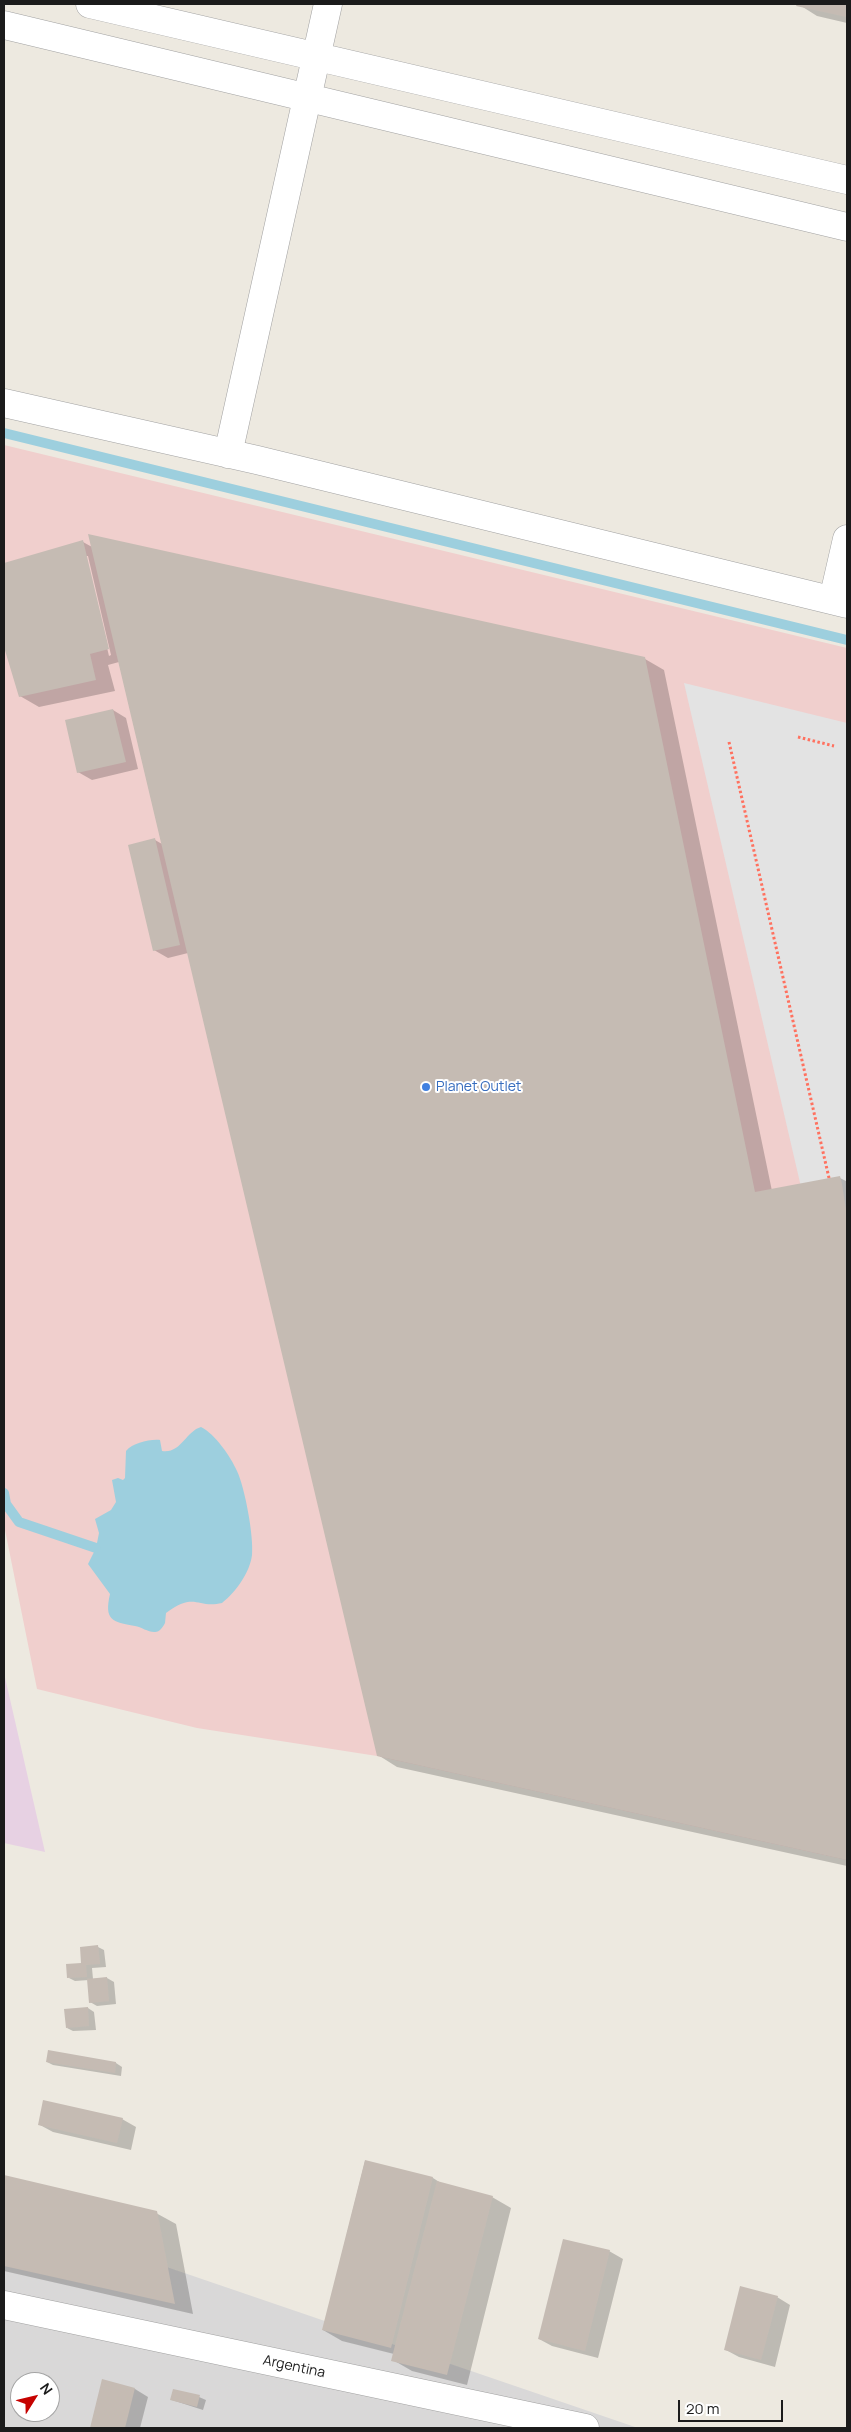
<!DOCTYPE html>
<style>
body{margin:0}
#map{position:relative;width:851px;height:2432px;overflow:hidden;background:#ede9e0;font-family:Manrope,sans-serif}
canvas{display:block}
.frame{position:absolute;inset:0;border:5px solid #1b1b1b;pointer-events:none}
.north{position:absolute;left:10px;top:2372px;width:50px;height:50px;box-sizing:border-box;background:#fff;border:1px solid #a4a4a4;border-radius:50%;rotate:54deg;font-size:14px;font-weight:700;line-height:20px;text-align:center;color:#1b1b1b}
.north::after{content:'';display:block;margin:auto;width:18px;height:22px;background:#c60200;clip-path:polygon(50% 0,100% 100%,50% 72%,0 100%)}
.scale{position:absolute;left:678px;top:2400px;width:105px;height:22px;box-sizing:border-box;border:2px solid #1b1b1b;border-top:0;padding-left:6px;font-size:15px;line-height:18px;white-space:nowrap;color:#1b1b1b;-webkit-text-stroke:4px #fff;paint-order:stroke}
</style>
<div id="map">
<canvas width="851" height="2432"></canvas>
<div class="frame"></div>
<div class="north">N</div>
<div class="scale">20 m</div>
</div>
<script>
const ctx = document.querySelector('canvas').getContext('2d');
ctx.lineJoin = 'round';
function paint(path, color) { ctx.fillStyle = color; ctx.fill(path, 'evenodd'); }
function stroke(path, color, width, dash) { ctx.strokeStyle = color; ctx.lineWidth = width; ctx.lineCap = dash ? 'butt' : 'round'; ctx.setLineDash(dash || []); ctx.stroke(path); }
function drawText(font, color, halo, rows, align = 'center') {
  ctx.font = font + ' Manrope,sans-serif'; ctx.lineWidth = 4; ctx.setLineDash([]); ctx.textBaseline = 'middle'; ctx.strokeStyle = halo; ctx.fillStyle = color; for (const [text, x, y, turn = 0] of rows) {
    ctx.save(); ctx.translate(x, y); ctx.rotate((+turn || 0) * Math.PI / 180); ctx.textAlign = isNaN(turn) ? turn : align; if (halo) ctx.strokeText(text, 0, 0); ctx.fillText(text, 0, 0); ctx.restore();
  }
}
paint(new Path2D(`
 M4,2223l113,27 521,178h-634zM20,2382h30v30h-30z`), '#d9d8d8');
paint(new Path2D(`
 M4,445l843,203v1212l-470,-104 -180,-28 -160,-39 -33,-164z`), '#f0cfcd');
paint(new Path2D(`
 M4,1673l41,179 -41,-9z`), '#e7d1e3');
paint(new Path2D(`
 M684,683l163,40v666l-36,-159z`), '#e3e3e3');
paint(new Path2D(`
 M201,1427c14,7 30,30 36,44 8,17 17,66 15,84 -2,17 -16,37 -30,48 -25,6 -27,-12 -56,10l-1,10c-2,4 -6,10 -11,9 -6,0 -13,-5 -19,-6 -23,-4 -31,-6 -25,-32l-22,-30 8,-16 3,-15 -4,-14 16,-9 5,-8 -4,-22 6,-2 5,2 2,-2 1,-27c7,-8 23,-12 34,-11l2,11c19,3 24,-20 39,-24z`), '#9dcfde');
paint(new Path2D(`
 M798,4h49v19l-30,-7z
 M83,542l9,5 553,112 19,11 108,521 68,-13 6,3 1,6v679l-450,-99 -19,-12 -190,-802 -20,5 -14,-8 1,-110 7,4 -43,-182 -11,3 7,26 -76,16 -19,-11 -16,-53v-79zM85,556h3l23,99 -2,1z
 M113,710l13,8 12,51 -46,11 -14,-8z
 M98,1947l6,3 2,17 -14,1 1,11 14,-1 7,4 2,22 -19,2 -7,-4 -1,-22 -14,1 -6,-3z
 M88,2008l6,4 2,18 -23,1 -6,-3z
 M49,2052l67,11 6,4 -1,9 -68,-11 -6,-3z
 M122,2119l14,8 -5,23 -78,-18 -13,-7z
 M365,2161l68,17 11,7 48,12 19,11 -44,177 -55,-14 -19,-11 1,-6 -52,-13 -19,-11z
 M4,2176l152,37 20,11 17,90 -189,-43z
 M609,2251l14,8 -25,99 -46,-12 -13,-7z
 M777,2297l13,8 -15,62 -36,-10 -13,-7z
 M103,2381l32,8 13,8 -8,31h-48z
 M199,2397l7,3 -3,10 -31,-10z`), '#0003');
stroke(new Path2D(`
 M4,433l843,207
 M4,1493l2,11 13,18 77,26`), '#9dcfde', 10);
paint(new Path2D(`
 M797,4h50v13l-51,-11z
 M88,534l557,123 110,535 85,-16 2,8 5,32v644l-470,-104z
 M83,540l26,109 -19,5 6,26 -77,17 -15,-50v-84z
 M113,709l13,53 -49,11 -12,-53z
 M155,838l25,107 -27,6 -25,-106z
 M98,1945l2,19 -14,1 1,12 -20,1 -1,-14 15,-1 -1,-16z
 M107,1977l2,24 -20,2 -2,-24z
 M88,2007l1,19 -23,2 -2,-19z
 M48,2050l68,12 -1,11 -69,-11z
 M43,2100l80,18 -6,25 -79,-18z
 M365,2160l68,17 -42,171 -69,-18z
 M4,2175l153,36 18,93 -171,-38z
 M437,2181l56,15 -46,179 -56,-14z
 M563,2239l47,11 -25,101 -47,-12z
 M740,2286l38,10 -17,64 -37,-10z
 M102,2379l33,9 -10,40h-35z
 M173,2389l27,6 -3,12 -27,-7z`), '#c5bbb3');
const minor = new Path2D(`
 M90,4l757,176
 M4,25l843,202
 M4,403l253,57 590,144
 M228,454l100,-450
 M833,600l14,-61
 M4,2305l581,123`);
stroke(minor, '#a2a2a2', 29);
stroke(new Path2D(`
 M798,737l36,9
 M729,742l100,436`), '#ff715f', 3, [2.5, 2.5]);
stroke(minor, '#fff', 28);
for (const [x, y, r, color] of [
 [426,1087,5,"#3f7fe0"]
]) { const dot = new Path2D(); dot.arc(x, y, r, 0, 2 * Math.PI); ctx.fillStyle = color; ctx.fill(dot); stroke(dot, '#fff', 2); }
drawText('14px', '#366cbe', '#fff', [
 ["Planet Outlet",436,1087]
], 'left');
drawText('14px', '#1b1b1b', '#fff', [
 ["Argentina",294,2367,12]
]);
</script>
